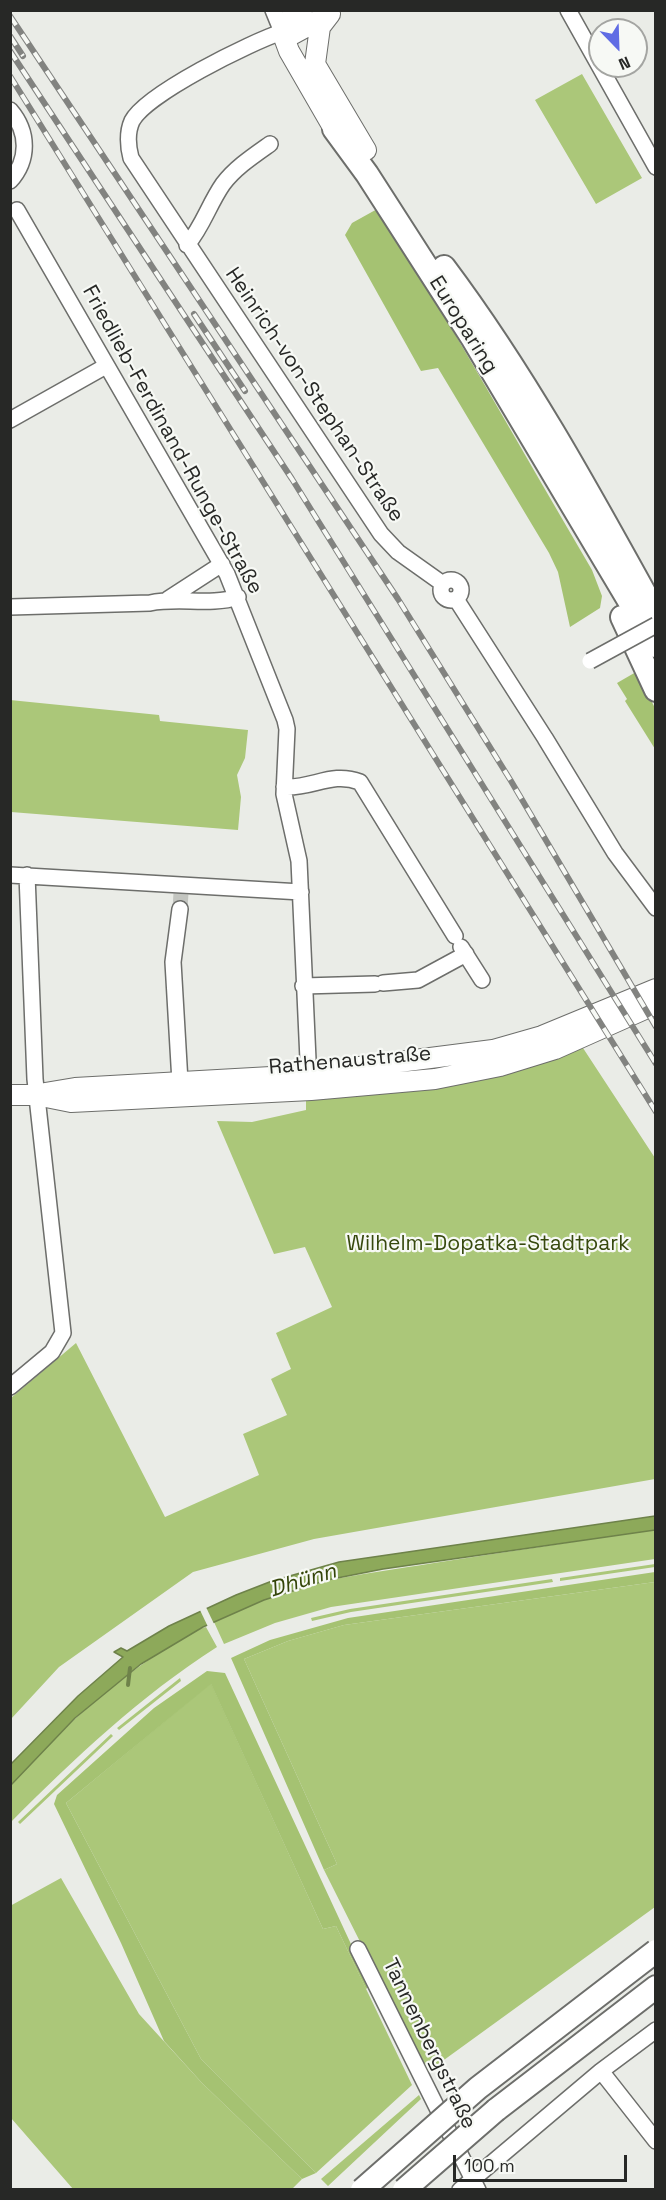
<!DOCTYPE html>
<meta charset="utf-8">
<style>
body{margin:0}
#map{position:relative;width:666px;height:2200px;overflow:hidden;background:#eaece7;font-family:"Space Grotesk",sans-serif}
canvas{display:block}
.frame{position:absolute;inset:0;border:12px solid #272826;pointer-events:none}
.north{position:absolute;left:588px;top:18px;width:60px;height:60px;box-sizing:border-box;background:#f7f9f5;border:2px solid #a4a5a2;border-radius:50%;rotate:157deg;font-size:16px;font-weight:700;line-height:24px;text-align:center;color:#272826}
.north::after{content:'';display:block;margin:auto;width:21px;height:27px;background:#606ce4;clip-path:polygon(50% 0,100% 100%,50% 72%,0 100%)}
.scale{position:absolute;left:453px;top:2155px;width:174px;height:27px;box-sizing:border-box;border:3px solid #272826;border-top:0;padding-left:8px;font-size:18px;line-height:21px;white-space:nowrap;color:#272826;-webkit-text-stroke:4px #f7f9f5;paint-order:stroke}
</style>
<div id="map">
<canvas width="666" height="2200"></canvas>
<div class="frame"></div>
<div class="north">N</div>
<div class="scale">100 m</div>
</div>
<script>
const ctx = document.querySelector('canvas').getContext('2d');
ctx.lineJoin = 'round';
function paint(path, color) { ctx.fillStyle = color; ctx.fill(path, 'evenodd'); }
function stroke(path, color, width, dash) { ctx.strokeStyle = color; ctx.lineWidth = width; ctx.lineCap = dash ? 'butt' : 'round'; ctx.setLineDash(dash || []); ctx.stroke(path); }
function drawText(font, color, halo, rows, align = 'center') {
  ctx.font = font + ' "Space Grotesk",sans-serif'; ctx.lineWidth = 4.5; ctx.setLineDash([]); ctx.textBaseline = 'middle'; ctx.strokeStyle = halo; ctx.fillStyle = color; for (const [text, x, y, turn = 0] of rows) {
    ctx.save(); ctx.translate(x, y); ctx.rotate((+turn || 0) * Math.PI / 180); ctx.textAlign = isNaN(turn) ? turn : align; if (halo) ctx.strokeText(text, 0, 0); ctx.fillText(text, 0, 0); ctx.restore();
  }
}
paint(new Path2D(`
 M582,74l60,104 -46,26 -61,-104z
 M10,700l149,15 1,6 88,9 -3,28 -8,17 4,22 -3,33 -227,-18z
 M583,1048l72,110v321l-341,60 -121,33 -134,95 -48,52v-321l65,-55 89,174 94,-42 -16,-41 44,-19 -16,-36 20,-10 -15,-36 56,-26 -27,-60 -31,7 -57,-133 35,1 54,-12v-12l206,-25z
 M655,1530v29l-324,48 -56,16 -51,21 -10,-22c63,-40 148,-47 220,-59 74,-11 147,-23 221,-33z
 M655,1564v3l-95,14v-3z
 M552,1579l1,3 -202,30 -39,9 -1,-3 39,-9z
 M655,1582v325l-229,166 -102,-203 13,-6 -93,-205 44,-18 56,-16z
 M206,1627l11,20c-78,50 -141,110 -206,175l-1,-37c46,-51 95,-97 152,-134 14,-9 29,-20 44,-24z
 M180,1678l1,3 -62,49 -2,-2z
 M211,1683l112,246 13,-3 76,159 -96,88 -115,-114 -135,-256z
 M111,1734l2,2 -93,88 -2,-2z
 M61,1878l78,136 63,69 100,96 -10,10h-219l-62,-71 -1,-212z
 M419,2095l2,4 -93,87 -7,-7z`), '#abc779');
paint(new Path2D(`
 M379,208c74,119 142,241 213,362l10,26 -2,12 -30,19 -12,-55 -9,-19 -111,-185 -17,3 -76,-136 7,-12z
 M636,672l19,36v41l-30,-48 2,-2 -10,-16z
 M655,1572v10l-311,43 -56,16 -44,18 93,205 -13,6 -93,-212 39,-18 78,-22z
 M207,1671l18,2 145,312 -4,4 -30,-63 -13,3 -112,-245 -145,119 135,256 115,114 -14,6 -100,-96 -38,-42 -43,-98 -67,-139 3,-9 97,-87z`), '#a5c272');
const water = new Path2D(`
 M655,1516v14l-272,39 -56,11 -63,20 -61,27 -62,37 -66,54 -64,67v-21l67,-68 45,-39 -9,-5 7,-4 6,3 42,-25 67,-31 36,-14 67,-19z`);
paint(water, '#8da95a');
stroke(water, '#6e824a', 1.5);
paint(new Path2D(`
 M205,1605l10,21 -6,3 -10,-21z`), '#eaece7');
stroke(new Path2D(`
 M128,1685l2,-17`), '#6e824a', 4);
stroke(new Path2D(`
 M180,909l1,-16`), '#c3c5c0', 15, [15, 8]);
const minor = new Path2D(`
 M273,10l9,22c-31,10 -136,62 -150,89 -5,11 -4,26 -1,37l250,376 17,18 45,32
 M568,10l88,157
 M10,110c19,22 19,50 0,71
 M17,210l210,364 58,146 2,9 -3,65 15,67 10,221
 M187,245c16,-19 22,-41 36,-61 12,-16 30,-28 47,-40
 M10,420l96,-54
 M441 590a10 10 0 1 1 20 0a10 10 0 1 1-20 0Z
 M168,599l54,-35
 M456,599l89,139 70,115 41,55
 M10,607l140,-4c29,-6 60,3 88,-6
 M284,787c29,2 47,-16 76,-5l95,154
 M10,875l291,17
 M180,909l-7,53 7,120
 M461,947l21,33
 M383,983l35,-3 48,-26
 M303,986l72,-2
 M10,1387l42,-35 11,-19 -28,-254 -8,-204
 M358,1949l120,241
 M601,2071l55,70
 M460,2190l141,-119 55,-41`);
const major = new Path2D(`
 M330,14l-10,13 -5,37 51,86
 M282,32l7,19 45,78
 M282,32l11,2 35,-19
 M282,32l9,-15 11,-7
 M45,1093l30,-5 214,-12 204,-26 49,-14 114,-47
 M10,1095h26l35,7 240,-12 124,-11 65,-13 55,-17 101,-45`);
const highway = new Path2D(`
 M334,129l33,45 106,165 183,307
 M444,267c81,108 147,229 212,347
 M622,617l34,73
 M496,2110l160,-123`);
stroke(minor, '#6d6e6b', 18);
stroke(major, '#6d6e6b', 22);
stroke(highway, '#6d6e6b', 26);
stroke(minor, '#fff', 15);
stroke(major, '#fff', 20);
stroke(highway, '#fff', 22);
const rail = new Path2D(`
 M10,16l388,583 113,182 145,246
 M10,36l13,20
 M10,51l282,428 364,585
 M10,76l646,1036
 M194,314l51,77`);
stroke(rail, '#828380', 6);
stroke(rail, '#f7f9f5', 4, [11]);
const minorBridge = new Path2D(`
 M590,661l66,-36`);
const highwayBridge = new Path2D(`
 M362,2190l116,-102 178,-137
 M404,2190l92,-80`);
stroke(minorBridge, '#6d6e6b', 18, []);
stroke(highwayBridge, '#6d6e6b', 26, []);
stroke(minorBridge, '#fff', 15);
stroke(highwayBridge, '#fff', 22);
drawText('21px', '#272826', '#f7f9f5', [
 ["Europaring",463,325,58],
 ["Heinrich-von-Stephan-Straße",314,395,56],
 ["Friedlieb-Ferdinand-Runge-Straße",172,440,61],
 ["Rathenaustraße",350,1061,-5],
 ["Tannenbergstraße",429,2044,64]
]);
drawText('21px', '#37490e', '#f7f9f5', [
 ["Wilhelm-Dopatka-Stadtpark",488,1244]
]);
drawText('italic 22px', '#334408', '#f7f9f5', [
 ["Dhünn",303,1581,-17]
]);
</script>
